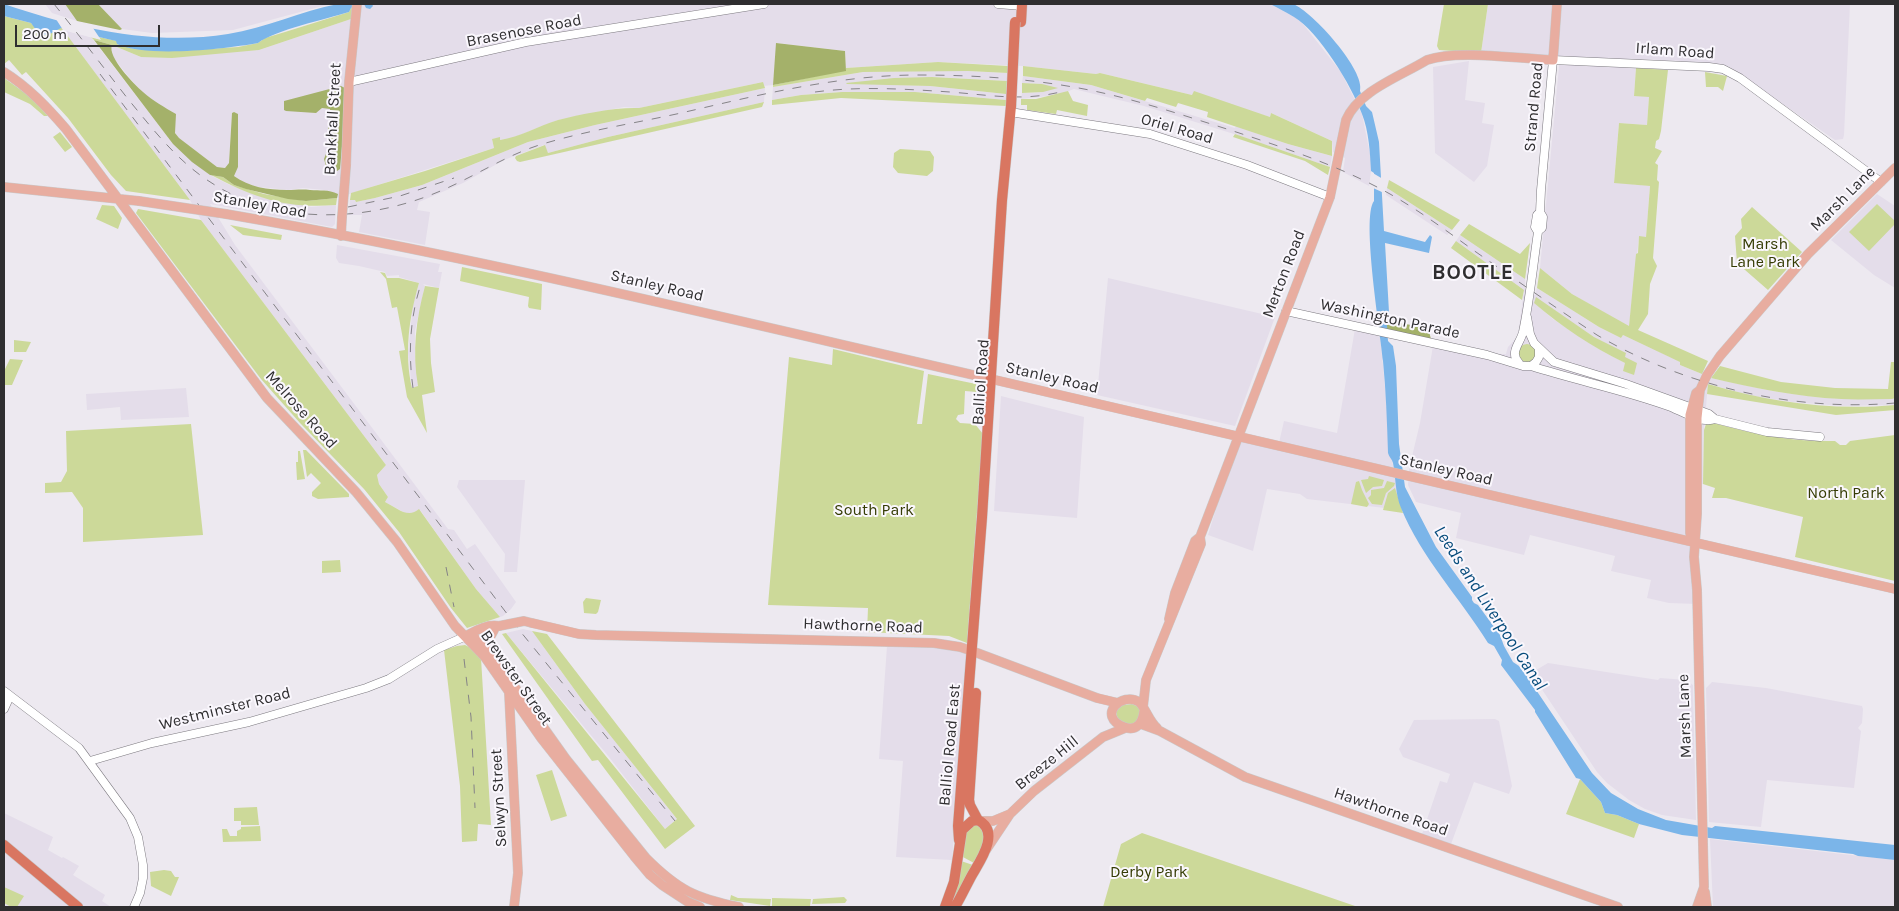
<!DOCTYPE html>
<style>
body{margin:0}
#map{position:relative;width:1899px;height:911px;overflow:hidden;background:#ede9f0;font-family:Karla,sans-serif}
canvas{display:block}
.frame{position:absolute;inset:0;border:5px solid #2f2e30;pointer-events:none}
.scale{position:absolute;left:15px;top:25px;width:145px;height:22px;box-sizing:border-box;border:2px solid #2f2e30;border-top:0;padding-left:6px;font-size:15px;line-height:18px;white-space:nowrap;color:#2f2e30;-webkit-text-stroke:4px #faf7fd;paint-order:stroke}
</style>
<div id="map">
<canvas width="1899" height="911"></canvas>
<div class="frame"></div>
<div class="scale">200 m</div>
</div>
<script>
const ctx = document.querySelector('canvas').getContext('2d');
ctx.lineJoin = 'round';
function paint(path, color) { ctx.fillStyle = color; ctx.fill(path, 'evenodd'); }
function stroke(path, color, width, dash) { ctx.strokeStyle = color; ctx.lineWidth = width; ctx.lineCap = dash ? 'butt' : 'round'; ctx.setLineDash(dash || []); ctx.stroke(path); }
function drawText(font, color, halo, rows, align = 'center') {
  ctx.font = font + ' Karla,sans-serif'; ctx.lineWidth = 4; ctx.setLineDash([]); ctx.textBaseline = 'middle'; ctx.strokeStyle = halo; ctx.fillStyle = color; for (const [text, x, y, turn = 0] of rows) {
    ctx.save(); ctx.translate(x, y); ctx.rotate((+turn || 0) * Math.PI / 180); ctx.textAlign = isNaN(turn) ? turn : align; if (halo) ctx.strokeText(text, 0, 0); ctx.fillText(text, 0, 0); ctx.restore();
  }
}
paint(new Path2D(`
 M45,4h20l12,17 -25,-8z
 M98,4h232l-97,26 -81,3 -30,-4z
 M364,4l7,3 1,-3h898l25,13 8,7 38,48 21,42 9,45v12l-2,15 -26,-14 2,-14 -12,-6 -1,-11 -61,-28 -1,4 -78,-22 -92,-22 -4,1 -73,-8 -85,-4 -92,6 -1,-17 -68,-8 -4,42 -10,1v-4l-124,26 -15,-1 -66,13 -48,19 -11,1 1,-2 -8,1 2,9 -157,50v-4l-12,-4 -22,-2 -15,2 -29,-3 -15,-4 -11,-8 5,-8v-52l-4,-3 -2,1 -3,50 -4,5 -8,-1 -38,-28 -22,-36 -15,-11 -15,-17 -14,-18 -2,-8 1,-4 29,12 118,-7 92,-31 3,-12z
 M1488,4h362l-6,131 -1,4 -8,1 -107,-74 -30,-4 -56,-3 -6,9 -2,27 15,2 -2,28 -28,-2 -5,59 36,4 -4,51h-7l-10,90 -57,-33 -32,-26 20,-212 -79,-3z
 M63,30l28,7 82,107 37,31 20,10 81,22 25,-2 -1,19 -3,3 -122,-23 25,41 213,284 6,1 13,19 8,-5 41,58 -5,7 -8,7 -3,1 -24,-28 -56,-79 -5,3 -8,1 -22,-12 3,-5 -9,-13 -2,-9 9,-10 -185,-245 -11,-20z
 M1469,61l-4,39 20,3 -3,20 12,2 -7,41 -13,16 -39,-29 -2,-86z
 M917,71h51l40,2 -1,8 -75,-4 -39,8 37,1 76,8v6l-91,-8h-73l-41,3 -29,5 1,-13 90,-15z
 M1023,76l68,9 144,43 1,-2 52,18 44,12 -2,11 -96,-33 -90,-28 -54,-13 -16,-4 -16,6 -37,4 1,-6 21,-1 -1,-8 -20,-1z
 M765,88l-1,14 -156,35 -60,16 -4,-8 -40,15 -41,23 -44,19 -2,8 13,2 -5,33 -66,-13 3,-17h-13l1,-15h5l1,2 19,-4 47,-13 106,-43 67,-17z
 M1387,188l65,42 -5,5 -61,-40z
 M1877,194l18,12v82l-21,-13 -43,-35z
 M1460,235l65,44v10l10,6 2,-7 62,39 22,11 2,-3 58,27 -1,3 22,9 -3,7 9,3 3,-6 61,13 44,6 26,2 53,-1v7l-54,1 -49,-4 -40,-6 -44,-12 -4,46 -1,54h-8l2,120 -28,-1 -22,-5 4,-18 -40,-9 4,-15 -85,-21 -6,20 -68,-17 5,-25 -45,-11 -8,-17 1,-16 11,-46 14,-83 63,14h9l2,-7 10,-11 6,-46 -68,-49zM1536,298l58,39 32,17 -2,3 10,18 -9,-12 -21,-11 -51,-33 -18,-16z
 M337,245l103,19 -2,8h4l-3,16 -16,-4 2,2 -10,45v23l3,33 -6,1 -4,-35 5,-49 6,-21 -20,-6v-2l-12,1 -2,-4 -26,-6 -20,-3 -3,-5z
 M1108,278l167,39 -40,109 -138,-31z
 M1355,329l25,5 12,126 10,50 -95,-11 -7,-5 -33,-5 -14,62 -45,-16 30,-98 40,10 6,-26 53,12z
 M186,388l3,29 -68,3 -1,-13 -33,3 -1,-16z
 M1001,396l83,21 -7,101 -83,-7z
 M459,480h66l-8,92h-13l1,-18 -48,-67z
 M523,629l9,2 53,73 92,115 -12,10 -56,-72 -103,-124z
 M887,646l47,1 31,6 4,5 -17,202 -56,-3 7,-96 -24,-2z
 M1548,663l110,17 2,-2 26,2 7,5 3,135 -34,-5 -17,-6 -16,-9 -22,-17 -10,-11 -66,-99z
 M1712,682l54,6 96,18 1,3 -1,14 -4,5 3,3 -7,57 -87,-8 -6,47 -52,-5 -3,-134z
 M1495,719l4,2 13,65 -3,8 -35,-12 -23,62 -29,-10 18,-53 7,2 3,-9 -47,-17 -4,-8 15,-29z
 M4,813l49,24 -5,13 14,8 1,-1 16,9 -6,9 32,20 -3,6 9,6h-107z
 M1710,839l185,21v47h-182z`), '#e4ddea');
paint(new Path2D(`
 M1444,4h44l-7,49 -42,-3 -2,-4z
 M354,7l-3,12 -92,31 -87,8 -31,-1 -29,-12 -18,-5 -3,-3 9,2 -1,-2 18,4v3l17,5 42,2 62,-4 20,-4 7,-5 20,-6 64,-20 2,-4z
 M4,16l27,7 12,12 12,-3 6,-5 129,173 -64,-9 -15,-16 -43,-57 -42,-46 -4,3 -13,-15 -5,4z
 M938,62l70,4v7l-40,-2 -105,1 -90,15v-2l73,-15v-2z
 M1023,66l73,8 4,-1 92,22 2,-4 76,26 1,-4 61,28v15l-44,-12 -81,-27 1,-5 -30,-9 -2,4 -29,-9 -2,3 -54,-16 -68,-9z
 M1636,68l32,2 -7,61 -2,8 -3,2 -1,7 7,3 -7,12 3,2 -1,15 2,2 -6,76 4,8 -7,18 -2,30 -10,16 70,31 -6,13 -22,-9v-3l-57,-27 -2,3 -22,-11 -62,-39 3,-20 32,26 57,32 7,-72 2,-1 1,-17 7,1 4,-51 -36,-3 5,-60 28,2 2,-28 -15,-1z
 M1705,72l22,4 -4,15 -5,-4h-12z
 M932,77l75,4 -1,13 -76,-8 -83,-2 -1,-1 48,-5z
 M4,78l27,19 17,19h-4l-14,-12 -26,-12z
 M763,82l2,6 -170,37 -67,17 -106,43 -47,13 -19,4 -1,-2h-5l1,-7 74,-22 69,-23 -2,-9 8,-2v3c20,-3 38,-14 58,-20 23,-6 58,-13 81,-12z
 M1022,83l20,1 16,4 -15,4 -21,1z
 M1068,91l5,10 15,4 -1,11 -30,-6 -1,4 -29,-4v-5h-6v-6h15z
 M842,92h73l91,8v6l-165,-8 -69,7v-5l29,-5z
 M764,102l-2,5 -242,55 -3,-1 -2,-3 1,-2 29,-11 3,8 60,-16z
 M60,132l12,15 -7,5 -12,-15z
 M1235,134l95,33 -2,8 -23,-14 -72,-24z
 M900,149l30,2 4,6 -1,14 -6,5 -29,-3 -5,-6 1,-14z
 M211,175l12,2 11,8 30,9 42,7 31,-3 -1,7c-50,4 -81,-7 -125,-30z
 M1389,180l71,40 -8,10 -65,-42z
 M1877,204l18,17v3l-26,27 -20,-19z
 M102,205l12,1 8,12 -4,11 -22,-10z
 M1752,207l50,45 -34,38 -31,-27 -2,-27 7,-8 -1,-9z
 M138,209l63,11 185,245 -9,10 2,9 9,13 -3,5c12,6 23,17 34,7l57,80 24,28 -33,11 -16,-20 -52,-76 -35,-43 -64,-66 -39,-44 -125,-166z
 M1469,224l51,30 10,-11 -5,36 -65,-44z
 M230,225l52,10 -1,5 -38,-5z
 M1456,241l68,49 -2,10 -71,-52z
 M462,267l80,17 -1,26 -12,-2 -1,-2 1,-9 -69,-16z
 M380,272l5,1 2,5h12l20,5c-10,34 -15,71 -7,105l6,-2c-6,-34 -2,-67 7,-100l14,2 -9,51 1,24 4,29 -13,3 5,38 -20,-36 -8,-46 6,-1 -8,-43 -5,1 -6,-29z
 M1536,297l58,40 32,16 -1,4 12,6 -3,12 -11,-4 2,-8c-33,-16 -63,-36 -91,-60z
 M14,340l17,2 -5,10h-12z
 M1518 353a9 9 0 1 1 18 0a9 9 0 1 1-18 0Z
 M833,349l91,22 -7,53h5l6,-50 48,10 1,8 -12,-1 -1,23 -6,1 -2,4 4,4 15,1 8,10 -16,209 -18,-7 -82,-4 1,-24 -100,-3 21,-248 43,8z
 M10,359l13,1 -11,25h-8v-14z
 M1891,362h4v36l-3,1c-17,0 -34,1 -51,0 -44,-2 -87,-11 -130,-21l9,-12 61,16 54,6 53,1z
 M1708,384c60,18 124,27 187,21v5l-59,5 -129,-21z
 M1710,422c44,12 79,20 125,19l5,4h6l4,-4 45,-6v146l-100,-24 8,-40 -77,-19h-14l3,-10 -12,-4 1,-54 2,-6z
 M191,424l12,111 -120,7v-34l-11,-16 -27,1v-10l16,-1 6,-11 -1,-40z
 M303,450h3l43,44v3l-31,2 -6,-3v-4l9,-9 -10,-10 -4,4z
 M298,451h2l5,28 -8,1 -1,-18h2z
 M1369,476l15,4 -2,6 -9,1 -7,6 -5,-13 7,-1z
 M1359,481l3,9 7,14 -2,3 -16,-3 5,-22z
 M1387,481l8,2 -1,3 -8,7 -4,12 -10,-1 -4,-6 3,-3v-5l13,-2z
 M1395,488l8,25 -20,-3 5,-17z
 M340,560l1,12 -19,1v-12z
 M586,598l15,2 -3,12 -2,2 -12,-1 -1,-11z
 M532,631l15,3 148,192 -30,23 -67,-89 -6,1 -90,-127 4,-1 159,196 12,-10 -92,-115z
 M465,645l6,3 10,10 10,167 -13,-1 -1,17 -15,1 -2,-56 -16,-136 13,-4z
 M1132,704l7,3 2,11 -9,7c-10,-3 -16,-4 -16,-15l6,-5z
 M552,770l15,46 -16,5 -15,-46z
 M1580,779l21,23 4,11 12,2 22,9 -5,14 -68,-24z
 M257,807l2,18h-18v-4h-7v-13z
 M972,825h6l8,10 -6,18 -6,10 -13,-7 2,-20z
 M260,826l1,15 -38,1 -1,-13h5l3,7h7v-5l4,-2v-2z
 M1142,833l216,74h-255l18,-63z
 M961,861l12,4 -24,42z
 M164,870l7,1 4,6h4l-8,19 -20,-10 -1,-14z
 M4,887l20,9 -7,11h-6l-7,-4z
 M731,895l7,3 33,1 -1,7 -40,-6z
 M844,897l3,3 -2,3 -33,1 1,-5z
 M772,898l39,1 -1,7 -38,1z`), '#ccd999');
paint(new Path2D(`
 M65,4h33l24,25 -2,1 -43,-9z
 M94,40l18,5c-5,12 22,39 31,47 10,9 21,15 33,22l-1,19 4,5 38,29 8,1 4,-5 3,-50 2,-1 4,2v53l-4,9c15,11 34,14 53,14 8,0 15,-1 23,0 10,1 18,-1 28,4l-1,4 -31,3 -18,-2 -42,-10 -12,-4 -11,-8 -13,-2 -18,-13 -19,-18z
 M776,43l69,8 1,20 -73,14z
 M341,86l6,3 -7,80 -3,2 -8,-2 -3,-3 -2,-7 7,-18 -3,-10 2,-22 -8,-1 -6,5 -30,-2 -2,-1v-9z
 M1413,319l3,5 12,4 3,11 -44,-9v-5l3,-4 21,4z`), '#a4b16a');
paint(new Path2D(`
 M4,4c70,24 149,42 224,30 38,-6 73,-23 110,-30 11,-2 23,0 34,0l1,2 -3,3 -4,-1 -2,-4 -13,4 -2,4c-22,7 -74,18 -91,31 -33,6 -111,15 -141,1l-1,-3 -55,-13 -13,7 -9,-1 -8,-11 -27,-7z
 M1270,4c7,0 17,-2 23,0 19,7 73,67 67,87l6,15 6,6 7,30 5,89 41,11 5,-7 2,2 -3,16 -44,-10 4,69 1,11 -3,2 1,16 5,5 3,20 3,78 6,43 31,60 36,50v3l2,3 4,2 22,30 4,11 9,16 6,4 7,9 66,98 19,20 27,16 28,11 46,8 3,-2 180,19v15l-37,-4 -5,-2 -171,-19 -43,-11 -22,-9 -12,-2 -4,-11 -21,-23 -4,-1 -41,-66v-2l-34,-45 1,-5 -8,-14 -6,-3c-28,-45 -67,-86 -87,-135 -6,-15 -5,-30 -8,-45 -1,-4 -4,-6 -5,-10 -1,-31 -2,-62 -5,-92 -2,-26 -22,-144 -9,-160v-28l-3,-2c-1,-19 -2,-39 -9,-57 -10,-28 -43,-82 -68,-97 -8,-5 -16,-9 -24,-13z`), '#7bb5e9');
paint(new Path2D(`
 M54,16l37,9 10,15 -38,-10z
 M1371,172l12,7 1,14 -13,-6z`), '#ede9f0');
const secondary = new Path2D(`
 M998,4l24,2
 M349,82l177,-40 238,-38
 M1010,112l140,22 97,31 83,32
 M1538,231l4,-3 1,-11 -3,-5 1,-22 12,-130 156,7 14,2 17,9 141,104
 M1286,311l201,44 36,11h8l5,-4 3,-5v-8
 M1527,317l3,17 4,9 20,19 72,22 83,30 6,5
 M1519,363c-10,-11 1,-19 4,-31 7,-33 10,-67 15,-100l-3,-5 2,-12 3,-3
 M1531,366c47,15 94,24 140,41 12,5 31,17 44,12l52,13 53,5
 M4,691l75,57 51,70 8,19 5,28v13l-3,15 -6,14
 M4,709l6,-13
 M90,761l62,-18 97,-21 117,-34 23,-9 48,-30 29,-13`);
const primary = new Path2D(`
 M4,72c24,15 43,35 62,57l201,269 89,94 41,50 58,84 29,30 57,82 93,118 16,19 12,10 26,17 12,5
 M346,166l3,-84 8,-78
 M4,187l135,14
 M226,214c257,44 511,107 765,165 301,70 603,140 904,210
 M341,236l1,-19
 M1692,538l-2,-5v-118l6,-22 4,-3 7,-15 13,-19 88,-102 87,-86
 M1169,619l6,-26 20,-52 5,-4 130,-340 16,-77c12,-29 55,-44 81,-60 31,-11 92,-1 126,0l4,-56
 M532,623l47,11 17,1 338,8 26,4 12,4 125,47 21,5
 M466,636l16,5 84,118 80,99c32,32 49,40 93,49
 M466,636c11,-6 21,-12 33,-10
 M488,649l1,-10 5,-9
 M509,693l9,180 -4,34
 M1143,707l3,-27 55,-136 -1,-7
 M1144,711c-1,11 -7,21 -20,16 -28,-11 -2,-36 15,-25 6,5 10,19 18,26
 M1141,724l19,7 85,46 373,130
 M981,821h12l17,-7
 M986,850l24,-36 24,-23 69,-54 22,-9
 M1705,892l2,15
 M1697,907l7,-20 -7,-297 -3,-33 3,-43v-96l3,-28`);
const highway = new Path2D(`
 M1021,22l1,-18
 M976,693l-7,107 1,5 8,15
 M959,840l-1,-14 24,-309 20,-317 9,-94
 M4,845l74,62
 M945,907l9,-25 8,-52 10,-9 6,-1c23,12 2,41 -6,55 -6,11 -11,22 -17,32`);
stroke(secondary, '#7d7a80', 9);
stroke(primary, '#c9c9c9', 10);
stroke(highway, '#c9c9c9', 11);
stroke(secondary, '#fff', 8);
stroke(primary, '#e8ada0', 9);
stroke(highway, '#d97661', 10);
stroke(new Path2D(`
 M54,4c25,31 49,63 74,95 28,34 53,67 92,89 67,39 156,32 225,1 34,-15 65,-36 101,-46 44,-13 90,-20 135,-30 78,-18 157,-38 237,-38 52,0 104,3 155,12 53,9 106,27 157,43 55,18 110,36 160,64 30,17 58,38 86,58 40,28 80,56 121,83 87,51 197,77 298,68
 M100,74l420,557 155,190
 M815,92c45,-6 90,-3 135,0 40,3 74,10 114,-1
 M348,207l52,-11 54,-18
 M413,388c-5,-35 -3,-71 8,-104
 M446,567l8,40
 M464,659l7,58 4,91`), '#858387', 1, [9, 9]);
const primaryBridge = new Path2D(`
 M139,201l87,13
 M342,217l4,-51
 M499,626l25,-5 8,2`);
const highwayBridge = new Path2D(`
 M1011,106l4,-84`);
stroke(primaryBridge, '#c9c9c9', 10, []);
stroke(highwayBridge, '#c9c9c9', 11, []);
stroke(primaryBridge, '#e8ada0', 9);
stroke(highwayBridge, '#d97661', 10);
drawText('16px', '#2f2e30', '#faf7fd', [
 ["Brasenose Road",524,31,-11],
 ["Irlam Road",1675,51,4],
 ["Strand Road",1534,107,-85],
 ["Bankhall Street",333,119,-87],
 ["Oriel Road",1177,129,16],
 ["Marsh Lane",1843,199,-45],
 ["Stanley Road",260,205,10],
 ["Merton Road",1284,274,-69],
 ["Stanley Road",657,286,13],
 ["Washington Parade",1390,319,12],
 ["Stanley Road",1052,378,13],
 ["Balliol Road",981,382,-86],
 ["Melrose Road",301,410,48],
 ["Stanley Road",1446,470,13],
 ["Hawthorne Road",863,626,2],
 ["Brewster Street",516,678,55],
 ["Westminster Road",225,709,-14],
 ["Marsh Lane",1685,716,-92],
 ["Balliol Road East",950,745,-85],
 ["Breeze Hill",1047,763,-39],
 ["Selwyn Street",499,798,-93],
 ["Hawthorne Road",1391,812,19]
]);
drawText('16px', '#353c04', '#faf7fd', [
 ["Marsh",1765,244],
 ["Lane Park",1765,262],
 ["North Park",1846,493],
 ["South Park",874,510],
 ["Derby Park",1149,872]
]);
drawText('italic 18px', '#064b7b', '#faf7fd', [
 ["Leeds and Liverpool Canal",1490,608,57]
]);
ctx.letterSpacing = '1px';
drawText('bold 21px', '#2f2e30', '#faf7fd', [
 ["BOOTLE",1473,273]
]);
ctx.letterSpacing = '0px';
</script>
